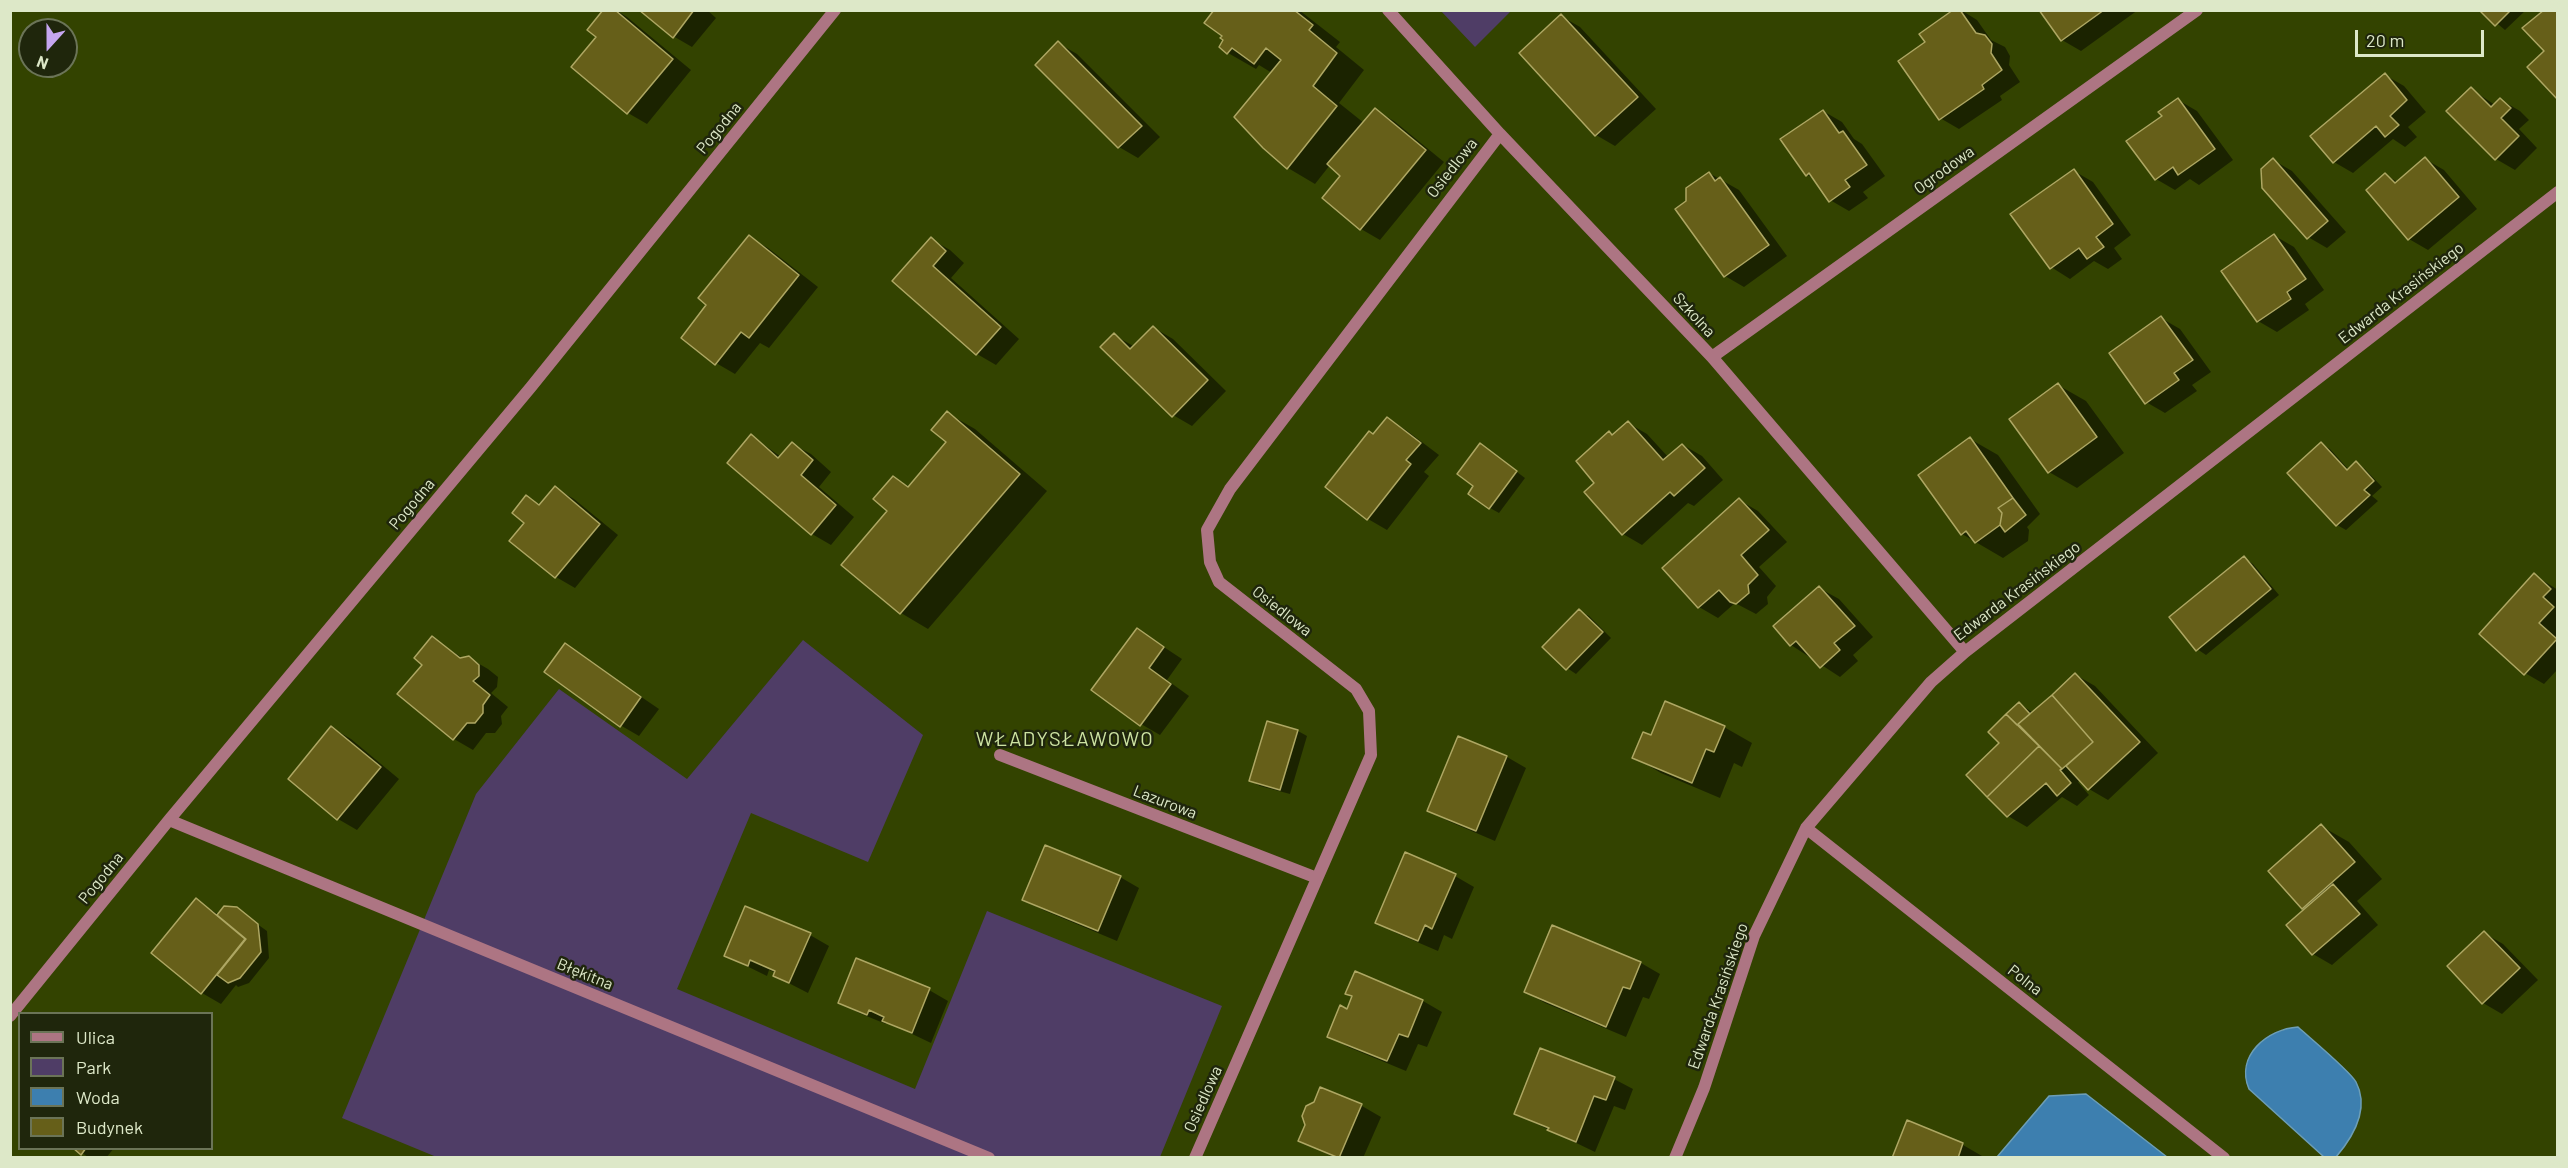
<!DOCTYPE html>
<meta charset="utf-8">
<style>
body{margin:0}
#map{position:relative;width:2568px;height:1168px;overflow:hidden;background:#334300;font-family:Barlow,sans-serif}
canvas{display:block}
.frame{position:absolute;inset:0;border:12px solid #dde8c8;pointer-events:none}
.legend{position:absolute;left:18px;top:1012px;width:195px;height:138px;box-sizing:border-box;background:#1f260c;border:2px solid #6b7457;margin:0;padding:8px 10px;list-style:none;font-size:18px;color:#dde8c8}
.legend li{display:flex;align-items:center;gap:12px;height:30px}
.legend b{width:30px;border:2px solid #6b7457}
.north{position:absolute;left:18px;top:18px;width:60px;height:60px;box-sizing:border-box;background:#1f260c;border:2px solid #6b7457;border-radius:50%;rotate:201deg;font-size:16px;font-weight:700;line-height:24px;text-align:center;color:#dde8c8}
.north::after{content:'';display:block;margin:auto;width:21px;height:27px;background:#c5a6f0;clip-path:polygon(50% 0,100% 100%,50% 72%,0 100%)}
.scale{position:absolute;left:2355px;top:30px;width:129px;height:27px;box-sizing:border-box;border:3px solid #dde8c8;border-top:0;padding-left:8px;font-size:18px;line-height:21px;white-space:nowrap;color:#dde8c8;-webkit-text-stroke:4px #1f260c;paint-order:stroke}
</style>
<div id="map">
<canvas width="2568" height="1168"></canvas>
<div class="frame"></div>
<ul class="legend">
<li><b style="height:8px;background:#ad7583"></b>Ulica</li>
<li><b style="height:16px;background:#4f3d66"></b>Park</li>
<li><b style="height:16px;background:#3d7faf"></b>Woda</li>
<li><b style="height:16px;background:#665f19"></b>Budynek</li>
</ul>
<div class="north">N</div>
<div class="scale">20 m</div>
</div>
<script>
const ctx = document.querySelector('canvas').getContext('2d');
ctx.lineJoin = 'round';
function paint(path, color) { ctx.fillStyle = color; ctx.fill(path, 'evenodd'); }
function stroke(path, color, width, dash) { ctx.strokeStyle = color; ctx.lineWidth = width; ctx.lineCap = dash ? 'butt' : 'round'; ctx.setLineDash(dash || []); ctx.stroke(path); }
function drawText(font, color, halo, rows, align = 'center') {
  ctx.font = font + ' Barlow,sans-serif'; ctx.lineWidth = 5; ctx.setLineDash([]); ctx.textBaseline = 'middle'; ctx.strokeStyle = halo; ctx.fillStyle = color; for (const [text, x, y, turn = 0] of rows) {
    ctx.save(); ctx.translate(x, y); ctx.rotate((+turn || 0) * Math.PI / 180); ctx.textAlign = isNaN(turn) ? turn : align; if (halo) ctx.strokeText(text, 0, 0); ctx.fillText(text, 0, 0); ctx.restore();
  }
}
paint(new Path2D(`
 M1441,11h70l-36,36z
 M803,640l120,95 -55,127 -117,-49 -74,176 238,100 72,-178 235,95 -62,151 -721,1 -97,-40 134,-324 83,-105 128,90z`), '#4f3d66');
const water = new Path2D(`
 M2298,1027c12,11 52,44 58,55 14,27 -3,55 -20,75h-12l-75,-68c-14,-33 18,-60 49,-62z
 M2086,1094l81,63h-170l52,-61z`);
paint(water, '#3d7faf');
stroke(water, '#6d9eb6', 1.5);
paint(new Path2D(`
 M616,10l11,7 64,53 -44,54 -19,-11 -55,-46 25,-30z
 M642,10h65l9,8 -24,29 -19,-11z
 M1215,10h84l41,32 -4,5 28,23 -25,33 25,20 11,-13 19,11 50,41 -64,78 -19,-11 -37,-31 18,-22 -12,-11 -15,19 -27,-16 -16,-95 -13,-8 -3,4 -28,-16z
 M1956,10h5l16,10 14,20 14,7 5,9 -1,9 11,17 -20,14 2,4 -43,29 -19,-11z
 M2041,10h97l-57,41 -19,-11z
 M2481,10h45l-21,20z
 M1561,16l19,11 76,82 -41,37 -19,-11 -75,-82z
 M1058,43l19,11 83,83 -22,21 -19,-11z
 M2385,75l19,11 22,26 -18,15 9,10 -12,10 -12,-8 -40,34 -19,-11 -22,-26z
 M2471,89l24,16 6,-5 19,11 9,9 -10,9 18,19 -22,22 -19,-11z
 M2178,100l19,11 36,49 -34,25 -9,-6 -15,11 -19,-11 8,-63z
 M1823,111l19,11 12,17 8,5 23,32 -22,16 5,6 -19,13 -19,-11 -15,-21 -8,-4z
 M2425,159l19,11 33,39 -49,41 -19,-11 -41,-49 17,-15 13,7z
 M2273,160l19,11 54,61 -19,16 -19,-11z
 M2074,171l19,11 38,53 -17,13 8,11 -14,10 -14,-8 -24,18 -19,-12z
 M1709,173l30,17 48,66 -43,31 -19,-11 -48,-66 10,-8z
 M2275,236l19,11 30,43 -19,14 4,6 -32,22 -19,-11z
 M749,237l19,11 50,39 -49,61 -9,-5 -25,31 -19,-11 -8,-58z
 M931,239l19,11 14,13 -13,15 68,61 -23,26 -19,-11 -83,-73z
 M2161,318l19,11 31,43 -19,13 5,6 -32,22 -19,-11z
 M1154,328l19,11 53,52 -34,35 -19,-11 -59,-80 21,12z
 M2058,385l28,16 38,52 -47,35 -28,-16z
 M947,413l28,16 72,62 -119,138 -27,-16 -12,-102 5,-33 16,9 38,-45z
 M1387,419l19,11 33,25 -15,17 5,4 -42,54 -19,-11 -41,-32z
 M1628,423l19,11 22,24 14,-13 19,11 21,24 -29,26 -6,-3 -46,42 -19,-11 -26,-51 17,-47z
 M752,436l29,21 11,-13 19,10 20,18 -12,15 35,30 -23,28 -19,-11 -83,-71z
 M1970,439l28,16 42,59 -13,13 2,3 -1,11 -25,17 -41,-24z
 M2321,444l9,5 19,21 7,-7 9,6 17,18 -10,9 6,5 -32,29 -9,-5z
 M1489,451l36,27 -26,35 -9,-5 -14,-22z
 M555,488l19,11 44,36 -43,53 -19,-11 -44,-36 14,-18v-26l15,8z
 M1739,500l19,11 29,31 -28,25 17,19 -9,11 1,7 -12,10 -21,-11 -17,15 -19,-11z
 M2244,558l9,6 26,31 -73,60 -9,-6z
 M2534,575l24,15v79l-14,15 -19,-11z
 M1819,588l20,11 34,38 -20,18 5,6 -18,16 -49,-32z
 M1579,611l10,5 22,22 -35,36 -9,-6z
 M1138,630l44,29 -15,21 22,16 -29,39 -19,-11z
 M432,638l32,21 5,-1 19,11 10,8 -1,10 -6,6 17,14 -7,9 1,8 -7,9h-9l-13,17 -19,-11 -30,-74z
 M565,645l94,64 -20,27 -19,-11z
 M2076,675l19,11 63,67 -50,47 -19,-11 -8,-9 -3,2 11,13 -12,11 -15,-9 -35,30 -19,-11 -7,-73 18,-39 15,9z
 M1666,703l58,24 28,16 -10,24 -8,-4 -14,35 -59,-25 -27,-16 18,-20z
 M1268,722l30,9 9,5 -17,58 -30,-8 -9,-5z
 M332,728l19,11 48,40 -42,51 -19,-11z
 M1459,738l48,19 19,11 -31,73 -47,-20 -19,-11z
 M2321,826l28,16 33,37 -25,22 21,24 -46,40 -19,-11 -25,-29 18,-15 -36,-38z
 M1455,876l19,11 -22,52 -8,-4 -6,16 -42,-18 -19,-11z
 M1120,877l19,11 -22,53 -74,-31 -19,-11z
 M196,900l23,15 17,-6 31,22 2,27 -20,25 -11,4 -2,-2 -15,19 -19,-11z
 M2484,933l19,11 35,36 -36,34 -19,-11z
 M810,935l19,11 -21,47 -33,-17 1,-3 -7,-3 -2,6 -41,-20z
 M857,960l72,30 19,11 -17,42 -44,-21 -1,2 -27,-11 -19,-11z
 M1641,963l19,11 -11,25 -6,-2 -17,40 -81,-34 -19,-11z
 M1355,973l68,28 19,11 -15,35 -9,-3 -12,27 -58,-24 -19,-11 19,-25 6,-14z
 M1614,1079l19,10 -8,21 -11,-4 -19,46 -79,-38z
 M1321,1089l41,17 19,11 -18,41h-28l-35,-18z
 M1908,1122l55,23 19,11 -1,2h-88z
 M76,1148h38l-8,10h-17z`), '#0007');
const building = new Path2D(`
 M603,10h12l58,49 -46,55 -56,-47 25,-30 -9,-7z
 M639,10h55l-21,28z
 M1214,10h80l19,15 -4,5 28,23 -24,33 24,20 -50,63 -24,-21 -29,-31 47,-57 -15,-12 -12,16 -22,-16 -5,6 -8,-7 4,-7 -3,-2 2,-2 -18,-13z
 M1953,10h7l16,23 9,2 7,9 -1,9 11,17 -20,15 2,4 -45,31 -41,-59 27,-19 -6,-8z
 M2039,10h65l-43,31z
 M2479,10h32l-16,16z
 M2544,10h14v90l-31,-33 17,-16 -22,-23z
 M1561,14l77,83 -43,39 -76,-83z
 M1058,41l84,85 -24,22 -83,-83z
 M2385,73l22,27 -17,16 9,9 -14,12 -9,-11 -43,37 -23,-27z
 M2471,87l20,20 9,-9 11,10 -10,10 18,18 -24,24 -49,-49z
 M2178,98l37,51 -37,26 -5,-8 -18,13 -29,-39 36,-25 -4,-4z
 M1375,108l51,42 -66,80 -38,-32 18,-22 -13,-12z
 M1823,110l16,23 4,-2 24,34 -22,15 5,7 -21,15 -20,-29 -3,3 -26,-37z
 M2425,157l34,40 -51,43 -42,-50 19,-17 10,10z
 M2273,158l55,63 -21,18 -45,-51 -1,-19z
 M2074,169l39,55 -17,13 8,10 -17,12 -8,-11 -29,21 -40,-55z
 M1709,172l6,9 5,-4 49,68 -45,32 -49,-68 11,-8v-13z
 M2274,234l32,45 -19,13 4,7 -34,23 -36,-51z
 M749,235l50,40 -50,63 -8,-6 -26,33 -34,-27 25,-33 -8,-7z
 M931,237l15,14 -13,15 68,61 -25,28 -84,-74z
 M2161,316l32,44 -19,13 5,7 -34,24 -36,-51z
 M1153,326l55,54 -36,37 -72,-70 14,-14 16,16z
 M2058,383l39,54 -49,36 -39,-54z
 M947,411l73,63 -120,140 -59,-49 46,-54 -14,-12 20,-23 15,11 38,-45 -15,-12z
 M1387,417l34,26 -15,17 5,4 -44,56 -42,-33 44,-56 4,3z
 M1628,421l35,39 19,-16 23,24 -31,28 -4,-4 -48,43 -38,-43 10,-9 -18,-22 33,-30 3,4z
 M751,434l27,24 14,-16 21,18 -12,15 35,30 -25,30 -84,-72z
 M1970,437l43,61 -15,10 4,5 -2,12 -25,18 -9,-12 -5,4 -43,-60z
 M2321,442l26,28 9,-9 18,20 -10,9 6,5 -34,31 -49,-53z
 M1480,443l37,28 -28,38 -21,-15 5,-8 -16,-12z
 M555,486l45,38 -45,54 -46,-37 15,-18 -12,-10 14,-18 13,10z
 M1739,498l30,32 -28,25 17,20 -10,10 1,8 -13,11 -6,-2 -11,-12 -21,18 -36,-40z
 M2013,498l13,17 -21,17 -5,-7 2,-12 -4,-5z
 M2244,556l27,33 -75,62 -27,-34z
 M2534,573l17,16 -8,8 11,10 -15,16 18,16 -33,36 -45,-41z
 M1819,586l36,40 -21,17 6,7 -20,18 -24,-27 -6,5 -17,-20z
 M1579,609l24,23 -37,38 -24,-23z
 M1137,628l27,19 -15,21 22,16 -31,42 -49,-36z
 M432,636l28,22 9,-2 10,9v11l-6,5 17,14 -7,10v8l-8,10h-8l-14,17 -56,-46 25,-29 -8,-7z
 M565,643l76,54 -21,30 -76,-55z
 M2075,673l65,69 -52,48 -22,-24 27,-24 -41,-47z
 M2052,695l41,47 -31,27 -44,-45z
 M1665,701l60,25 -11,26 -8,-3 -14,34 -60,-25 11,-26 8,3z
 M2019,702l11,12 -13,11 -11,-11z
 M2006,714l33,32 -52,51 -21,-22 33,-32 -11,-11z
 M1267,721l31,9 -18,60 -31,-9z
 M331,726l50,41 -44,53 -49,-41z
 M1458,736l49,20 -31,75 -49,-20z
 M2039,746l23,23 -2,1 11,13 -14,13 -11,-13 -39,34 -20,-20z
 M2321,824l34,38 -53,47 -34,-38z
 M1045,845l76,31 -23,55 -76,-31z
 M1405,852l51,22 -24,55 -7,-4 -7,16 -43,-18z
 M2333,884l27,30 -48,41 -26,-30z
 M196,898l49,41 -44,55 -50,-41z
 M224,906l13,1 21,17 3,28 -21,26 -12,5 -11,-8 29,-36 -29,-24z
 M745,906l66,27 -22,50 -16,-7 2,-5 -25,-11 -2,6 -24,-10z
 M1552,925l89,37 -11,27 -7,-2 -17,40 -82,-35z
 M2484,931l36,37 -38,36 -35,-38z
 M856,958l74,30 -18,45 -30,-12 2,-4 -15,-7 -2,5 -29,-12z
 M1355,971l68,29 -15,37 -9,-3 -12,27 -60,-24 13,-32 7,4 5,-13 -7,-2z
 M1540,1048l75,29 -9,23 -12,-4 -18,46 -29,-12 2,-2 -35,-14z
 M1320,1087l42,17 -23,54 -41,-17 7,-16 -3,-9 4,-10 8,-4z
 M1907,1120l56,23 -5,15h-66z
 M73,1148h13l-5,7z`);
paint(building, '#665f19');
stroke(building, '#aea763', 1.5);
stroke(new Path2D(`
 M1388,10l112,124 212,223 253,295
 M1712,357l485,-347
 M1000,755l317,123
 M169,820l820,338
 M1806,828l418,330
 M10,1016l159,-196 362,-433 304,-377
 M1195,1158l176,-403 -2,-44 -13,-22 -137,-107 -9,-20 -3,-32 23,-41 270,-355
 M1675,1158l29,-70 50,-152 52,-108 125,-146 34,-30 593,-460`), '#ad7583', 12);
drawText('16px', '#dde8c8', '#1f260c', [
 ["Pogodna",719,128,-51],
 ["Osiedlowa",1452,168,-52],
 ["Ogrodowa",1944,170,-36],
 ["Edwarda Krasińskiego",2401,293,-38],
 ["Szkolna",1694,315,47],
 ["Pogodna",412,504,-50],
 ["Edwarda Krasińskiego",2017,591,-37],
 ["Osiedlowa",1282,611,38],
 ["Lazurowa",1165,802,21],
 ["Pogodna",101,878,-51],
 ["Błękitna",585,974,22],
 ["Polna",2025,980,38],
 ["Edwarda Krasińskiego",1718,996,-71],
 ["Osiedlowa",1203,1099,-66]
]);
ctx.letterSpacing = '1.5px';
drawText('20px', '#cde3a2', '#1f260c', [
 ["WŁADYSŁAWOWO",1065,739]
]);
ctx.letterSpacing = '0px';
</script>
